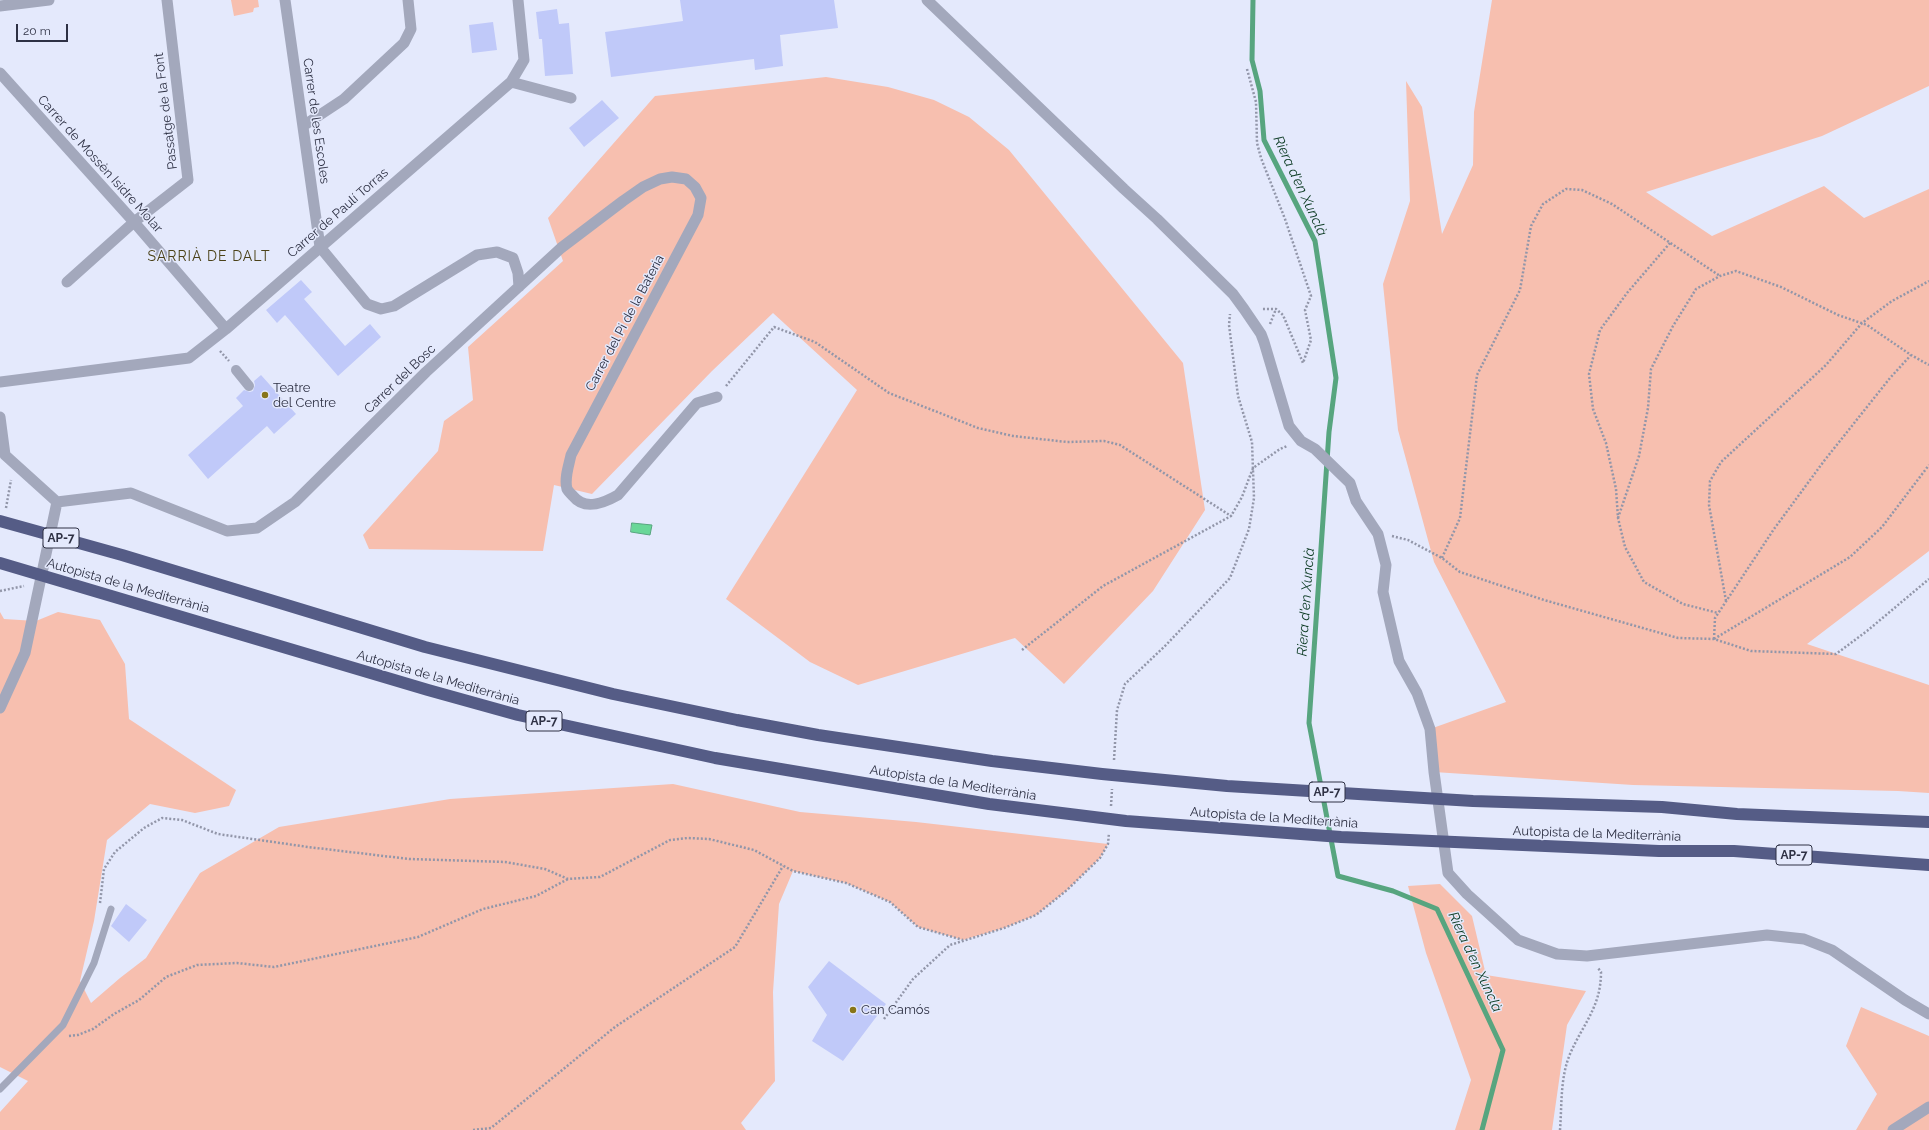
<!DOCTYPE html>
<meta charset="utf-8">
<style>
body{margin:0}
#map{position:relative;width:1929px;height:1130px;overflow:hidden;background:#e4e9fc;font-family:Raleway,sans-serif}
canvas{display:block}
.scale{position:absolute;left:16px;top:24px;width:52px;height:18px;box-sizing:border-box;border:2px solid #2e3144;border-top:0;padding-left:5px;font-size:12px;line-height:14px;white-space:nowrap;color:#2e3144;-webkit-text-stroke:3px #e4e9fc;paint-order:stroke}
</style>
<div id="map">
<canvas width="1929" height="1130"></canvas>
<div class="scale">20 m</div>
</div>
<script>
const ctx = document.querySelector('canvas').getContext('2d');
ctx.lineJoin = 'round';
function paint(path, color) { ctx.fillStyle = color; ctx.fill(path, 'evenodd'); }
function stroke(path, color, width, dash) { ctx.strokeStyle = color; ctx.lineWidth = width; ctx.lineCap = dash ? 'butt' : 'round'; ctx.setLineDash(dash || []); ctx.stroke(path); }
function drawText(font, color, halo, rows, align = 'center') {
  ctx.font = font + ' Raleway,sans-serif'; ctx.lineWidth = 3; ctx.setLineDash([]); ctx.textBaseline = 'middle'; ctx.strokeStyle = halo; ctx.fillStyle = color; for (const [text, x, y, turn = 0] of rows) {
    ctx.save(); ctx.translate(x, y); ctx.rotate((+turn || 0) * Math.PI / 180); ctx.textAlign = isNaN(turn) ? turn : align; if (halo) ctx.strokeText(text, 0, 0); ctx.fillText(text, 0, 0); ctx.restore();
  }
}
paint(new Path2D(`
 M231,0h27l1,7 -5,1 -1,4 -19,4z
 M1492,0h437v86l-107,50 -176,56 66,44 112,-50 40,32 65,-29v362l-122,93 122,41v108l-31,-2 -265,-6 -199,-13 -4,-43 76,-27 -72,-140 -36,-132 -15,-146 27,-83 -4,-120 16,26 20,127 31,-69 1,-53z
 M826,77l62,10 46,13 35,17 40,33 174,213 22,147 -52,81 -89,93 -49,-46 -157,47 -48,-23 -84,-63 131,-209 -84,-77 -61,58 -120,123 -38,-9 -11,66 -174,-2 -6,-14 75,-84 6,-30 29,-21 -5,-53 95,-86 -15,-43 107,-122z
 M0,612l4,7 32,2 22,-9 42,8 25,44 4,55 107,71 -7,16 -34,7 -45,-9 -43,36 -13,81 -14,60 11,22 29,-25 26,-20 54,-85 79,-46 171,-28 223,-15 127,28 116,10 192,22 -8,14 -33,32 -31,25 -32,13 -41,12 -45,-13 -28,-25 -44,-19 -53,-12 -14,33 -6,88 2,89 -34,42 5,7h-746v-18l28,-31 -28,-14z
 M1440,884l32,32 14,59 100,16 -19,34 -15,105h-97l16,-50 -45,-127 -18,-67z
 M1861,1007l68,29v94h-73l21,-36 -31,-48z`), '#f7bfaf');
const water = new Path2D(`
 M632,523l20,2 -2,10 -19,-3z`);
paint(water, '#69d798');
stroke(water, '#57a57f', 1);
stroke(new Path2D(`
 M1253,0l-1,60 8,31 4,49 51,101 21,137 -7,54 -20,291 29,153 55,15 44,18 66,141 -21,80`), '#57a57f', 5);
paint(new Path2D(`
 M680,0h154l4,28 -58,7 3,31 -28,4 -1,-11 -143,18 -6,-45 78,-11z
 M557,9l2,15 10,-1 4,51 -28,2 -3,-37h-3l-3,-27z
 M493,22l4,28 -25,3 -3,-28z
 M602,100l17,18 -35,29 -15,-19z
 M301,280l11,12 -8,7 41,47 25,-22 11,13 -43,39 -53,-61 -8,8 -11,-13z
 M261,375l35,39 -22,20 -7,-8 -59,53 -20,-24 55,-49 -7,-8 8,-8 6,2 3,-1 2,-6 -1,-4z
 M126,904l21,16 -18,22 -18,-16z
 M829,961l57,43 -43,57 -31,-20 15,-26 -19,-28z`), '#c0c9f9');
stroke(new Path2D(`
 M1247,69l9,33 1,41 4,15 24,61 26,77 -6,14 6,30 -8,23 -20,-48 -7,-6h-15
 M1670,243l-43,50 -27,37 -11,44 4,35 13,34 10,46 2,29 7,29 19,35 39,22 35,9
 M1270,324l6,-15
 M220,351l9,10
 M726,386l48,-59 41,15 74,51 89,35 35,8 54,6 37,-1 16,4 111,71
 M6,508l5,-28
 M1618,518l21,-62 9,-48 3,-39 22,-43 23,-37 24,-13 16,-5 45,16 57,28 29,10 44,30 18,10
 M1392,536l16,4 34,18 18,14 84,28 134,38 36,1 37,12 85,3 31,-23 62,-52
 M1442,558l18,-40 17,-143 43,-85 11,-64 12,-22 23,-15 16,1 30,14 108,72
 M0,591l24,-5
 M1726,601l-17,-96 1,-24 11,-19 105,-97 36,-42 30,-22 37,-20
 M1714,639l1,-21 59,-89 50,-68 66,-83 21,-23
 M1714,639l136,-82 32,-30 47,-62
 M1022,650l81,-64 128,-70 11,-19 11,-29 27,-19 7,-3
 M1114,760l3,-50 8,-26 40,-38 65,-68 19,-49 5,-31 -2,-56 -14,-46 -9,-71 1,-11
 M1111,806l1,-17
 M100,903l4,-34 11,-17 29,-24 18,-10 20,2 36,14 90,13 101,12 96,3 40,7 23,10 32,-2 70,-37 18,-2 21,1 45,11 39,21 53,12 44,19 28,25 45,13
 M884,1019l29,-40 37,-34 54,-17 32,-13 31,-25 33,-32 8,-14 1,-11
 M69,1036l9,-1 15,-6 21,-15 25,-14 27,-23 31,-12 40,-2 37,4 144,-30 65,-28 53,-13 32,-17
 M473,1130l18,-2 124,-101 120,-80 48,-81
 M1560,1130c2,-25 0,-52 10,-76 13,-30 31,-47 31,-82l-3,-4`), '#9296a9', 2.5, [2, 2]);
stroke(new Path2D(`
 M0,1089l63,-64 31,-62 17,-54`), '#a3a8bc', 7);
stroke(new Path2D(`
 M236,370l13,16`), '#a3a8bc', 10);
stroke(new Path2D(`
 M285,0l35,247
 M927,0l197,189 33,30 76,75 11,15 17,25 3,8 25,84 12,15 14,8 35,34 6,18 22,33 8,31 -3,27 16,69 18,32 13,36 4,43 14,101 19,21 51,46 39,14 30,2 180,-21 37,4 28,11 73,50 24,14
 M0,6l49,-6
 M0,73l134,149 92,107
 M511,82l60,16
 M303,126l41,-27 60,-56 7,-14 -3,-29
 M320,247l47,57 14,5 13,-3 83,-51 20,-3 16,6 5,15 1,14
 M67,282l67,-60 54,-42 -21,-180
 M0,382l189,-24 37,-29 285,-247 13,-22 -6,-60
 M0,417l5,38 52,47 -32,151 -25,55
 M57,502l74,-9 96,38 30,-3 38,-26 131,-130 135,-124 62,-47 20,-14 17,-8 12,-2 14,2 9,8 6,11 -3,17 -127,240c-2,10 -7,23 -4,34 1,2 4,5 6,7 12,15 31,7 45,-1l79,-92 20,-6
 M1893,1130l36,-23`), '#a3a8bc', 11);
stroke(new Path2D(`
 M0,521l122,34 303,92 188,47 124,26 81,15 174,26 110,13 125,12 246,15 189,6 75,7 192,8
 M0,563l428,127 90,25 197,43 274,46 137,17 215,16 318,14h75l195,14`), '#555c86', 12);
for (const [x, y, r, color] of [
 [265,395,4,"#887518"],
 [853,1010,4,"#887518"]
]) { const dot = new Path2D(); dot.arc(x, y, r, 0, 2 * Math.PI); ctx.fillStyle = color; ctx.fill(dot); stroke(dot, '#e4e9fc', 1.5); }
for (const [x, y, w] of [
 [61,538,36],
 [544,721,36],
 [1327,792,36],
 [1794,855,36]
]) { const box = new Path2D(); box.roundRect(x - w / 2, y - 10, w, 20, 3); ctx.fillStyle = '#e4e9fc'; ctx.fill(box); stroke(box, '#2e3144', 1); }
drawText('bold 12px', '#2e3144', null, [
 ["AP-7",61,538],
 ["AP-7",544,721],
 ["AP-7",1327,792],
 ["AP-7",1794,855]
]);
drawText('13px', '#2e3144', '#e4e9fc', [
 ["Passatge de la Font",166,111,-97],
 ["Carrer de les Escoles",316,121,82],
 ["Carrer de Mossèn Isidre Molar",100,164,48],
 ["Carrer de Paulí Torras",338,213,-41],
 ["Carrer del Pi de la Bateria",625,323,-62],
 ["Carrer del Bosc",400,379,-44],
 ["Autopista de la Mediterrània",128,586,16],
 ["Autopista de la Mediterrània",438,678,16],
 ["Autopista de la Mediterrània",953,783,9],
 ["Autopista de la Mediterrània",1274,818,4],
 ["Autopista de la Mediterrània",1597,834,2]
]);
drawText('13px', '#2e3144', '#e4e9fc', [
 ["Teatre",273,388],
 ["del Centre",273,403],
 ["Can Camós",861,1010]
], 'left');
drawText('italic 14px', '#0c3b23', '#e4e9fc', [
 ["Riera d'en Xunclà",1300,186,65],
 ["Riera d'en Xunclà",1306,602,-86],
 ["Riera d'en Xunclà",1475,962,65]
]);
ctx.letterSpacing = '1px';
drawText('14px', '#4b4219', '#e4e9fc', [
 ["SARRIÀ DE DALT",209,257]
]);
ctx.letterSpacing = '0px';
</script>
